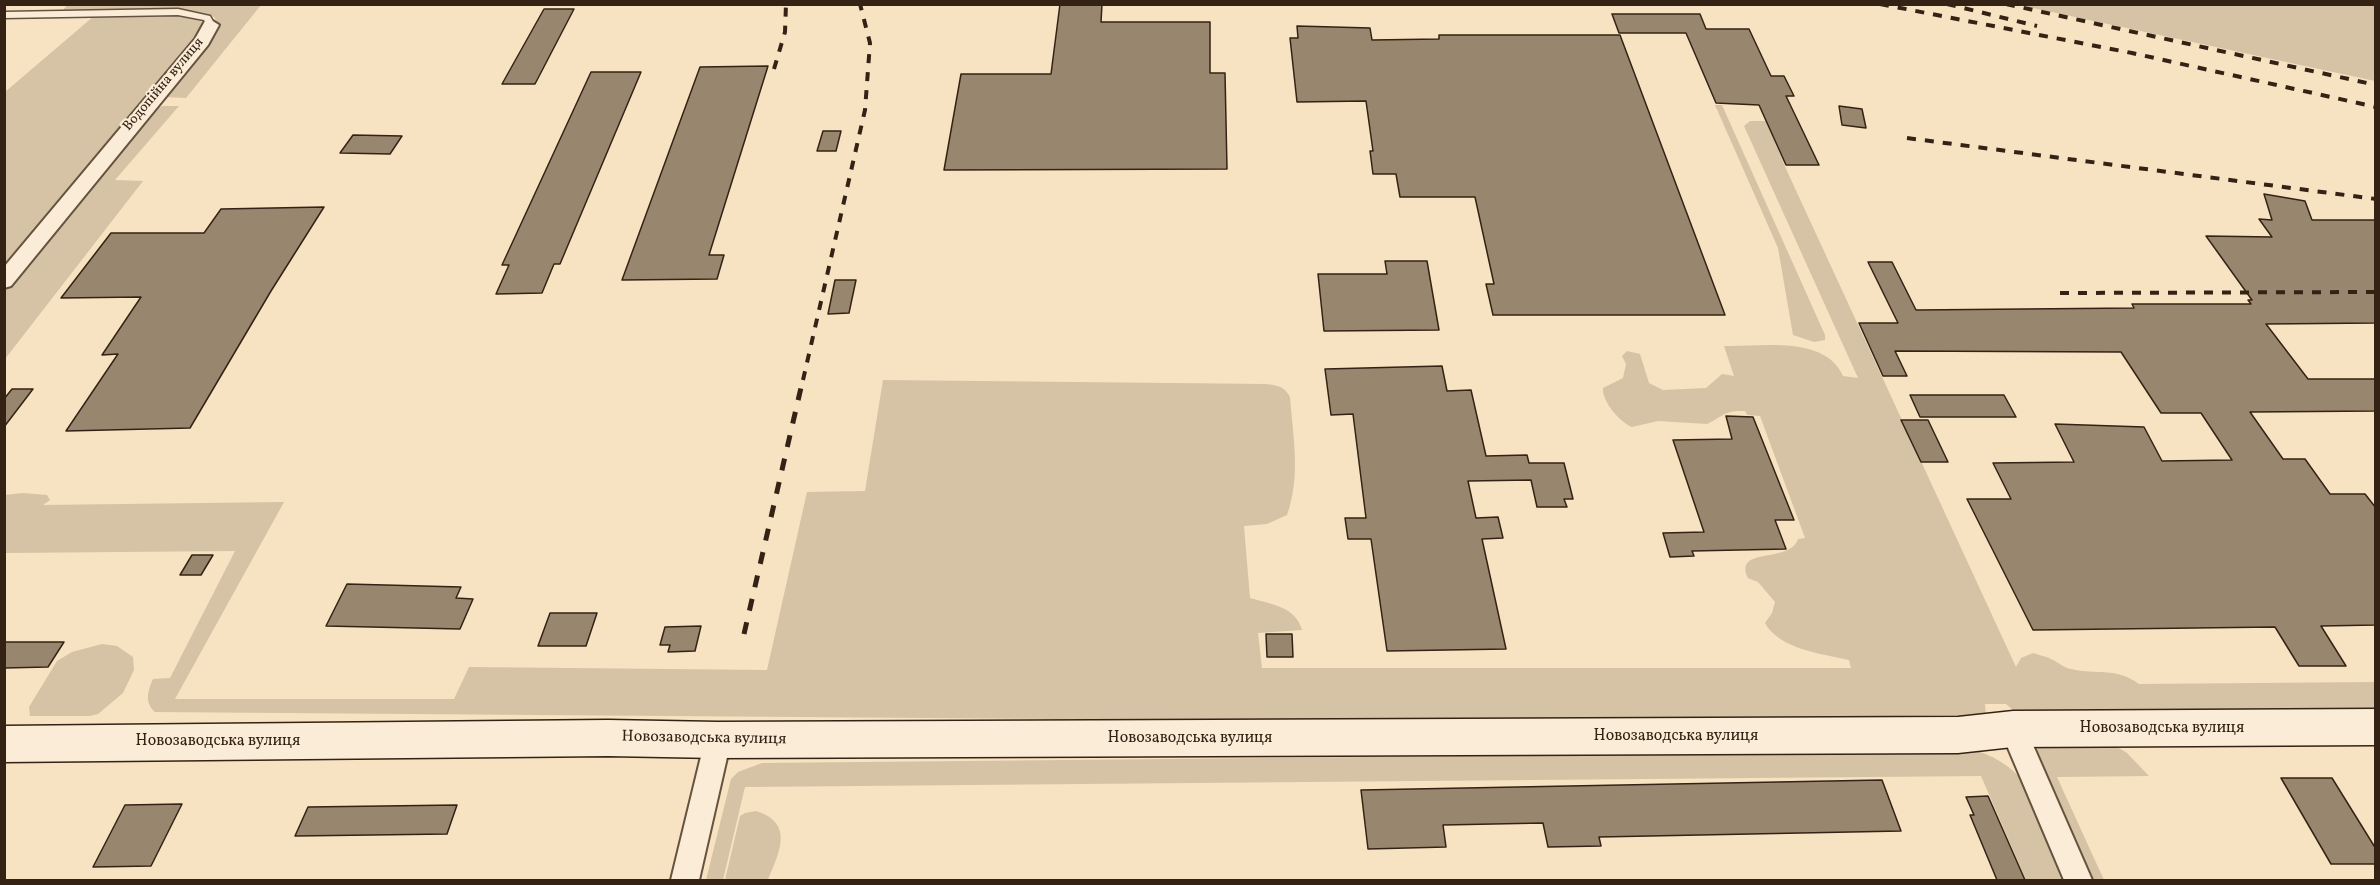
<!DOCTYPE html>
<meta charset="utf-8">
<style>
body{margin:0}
#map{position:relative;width:2380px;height:885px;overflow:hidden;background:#f7e2c2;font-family:Vollkorn,serif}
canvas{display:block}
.frame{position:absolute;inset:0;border:6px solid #342315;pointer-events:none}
</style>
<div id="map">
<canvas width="2380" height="885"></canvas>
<div class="frame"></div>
</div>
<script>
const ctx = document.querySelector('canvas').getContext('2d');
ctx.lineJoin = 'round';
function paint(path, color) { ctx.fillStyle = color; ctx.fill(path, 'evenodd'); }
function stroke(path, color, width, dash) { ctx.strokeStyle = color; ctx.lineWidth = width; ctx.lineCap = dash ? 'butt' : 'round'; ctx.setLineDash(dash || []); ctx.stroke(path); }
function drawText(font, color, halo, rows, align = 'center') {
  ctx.font = font + ' Vollkorn,serif'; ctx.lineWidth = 4.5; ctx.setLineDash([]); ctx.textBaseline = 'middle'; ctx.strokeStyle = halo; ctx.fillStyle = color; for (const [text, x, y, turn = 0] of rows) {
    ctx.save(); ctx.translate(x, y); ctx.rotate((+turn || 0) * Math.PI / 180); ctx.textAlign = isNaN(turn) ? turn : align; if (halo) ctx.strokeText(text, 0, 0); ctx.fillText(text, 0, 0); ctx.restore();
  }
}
paint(new Path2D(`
 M68,4l193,1 -75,93 -21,-1 54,-72 -5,-8 -33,-7h-118z
 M2019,5h356v76z
 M175,15l26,6 3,6 -199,243v-178l89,-76z
 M1715,105h7l103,230v5l-11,2 -21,-7 -15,-87z
 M163,106h16l-64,74 28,1 -138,178v-73l150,-177z
 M1750,121h16l21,50 229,496 5,-9 12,-5c5,2 12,3 18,6 7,3 13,9 20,10 26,6 45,-2 68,15l236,-2v32l-356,1 -13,-11h-21l1,13 -30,9 -1801,-14c-11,-9 -7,-22 -2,-33l17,-1 65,-127 -230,2 -1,-58 19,-2 24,2 3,5 -7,5 241,-3 -109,197h279l15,-32 298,3 40,-178 58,-1 18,-111 382,4c12,1 19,2 25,13 3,40 11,79 -3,118l-20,9 -23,2 6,72c21,6 46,9 52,32l-44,3 4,35h589l-2,-8c-27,-6 -70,-11 -84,-37l7,-10 3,-11 -17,-20 -10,-4c-15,-32 42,-14 50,-39l7,-1 -45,-122 -13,-1 -2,-4c-20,-1 -22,5 -38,13l-49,-3 -26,6c-12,-5 -30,-25 -29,-39l20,-10 3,-14 -4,-8 5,-5 13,3 9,29 14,7 43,-2 16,-14 12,2 -10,-30c37,1 101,-11 119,30l15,2 -114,-252z
 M102,644l15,2 16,11 1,13 -11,23 -25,21 -8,2h-60l-1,-9 28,-46 15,-9z
 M2041,745h73l13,8 22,23 -92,1 47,103h-16l-56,-124z
 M1977,751c22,7 40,19 52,39l38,90h-41l-45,-104 -1236,11 -22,93h-17l25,-101 7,-7 24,-9z
 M756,811c39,12 23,42 12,69h-43l15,-64 5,-3z`), '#d6c2a5');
const building = new Path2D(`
 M1060,4h42l-1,18h109v51h15l2,96 -283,1 17,-96h90z
 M544,9h30l-39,75h-33z
 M1612,14h88l6,15h43l22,47h13l10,20h-8l33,69h-33l-27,-60 -43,-2 -30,-70h-67z
 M1297,26l73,2 2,12 67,-1v-4h181l105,280h-232l-7,-31h8l-19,-87h-75l-4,-23h-23l-3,-23h3l-7,-50 -69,1 -7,-64h8z
 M768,66l-59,189h15l-7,24 -95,1 78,-213z
 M591,72h50l-81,192h-6l-12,29 -46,1 13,-29h-7z
 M1839,106l23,3 4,19 -24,-3z
 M823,131h18l-5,20h-19z
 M353,135l49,1 -12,18 -50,-1z
 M2264,194l41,7 7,19h64v103l-110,1 42,55h68v32l-126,1 33,47h22l25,35h35l11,14v117l-55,1 25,40h-47l-24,-39 -242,3 -66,-131h44l-18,-36 81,-1 -19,-38 89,3 18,34 70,-1 -31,-47h-40l-40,-61 -226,-1 12,25h-24l-24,-53h39l-30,-61h24l24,48 218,-2 -2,-4h119l-3,-4h4l-46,-64 66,1 -13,-18 13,1z
 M324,207l-53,84 -81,137 -124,3 52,-77 -16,1 39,-58 -80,1 50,-65h93l17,-24z
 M1385,261h42l12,69 -115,1 -6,-57h69z
 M835,280h21l-7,33 -21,1z
 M1442,366l5,25 24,-1 15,66 41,-1 2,8h35l9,36h-9l3,8h-30l-6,-27 -63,1 8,37 22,-1 5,21 -21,1 24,110 -119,2 -16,-112h-23l-3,-21h21l-13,-104 -22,1 -6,-46z
 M12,389h21l-29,38v-28z
 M1910,395h94l12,22h-96z
 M1726,416l27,1 41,103h-19l11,29 -94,2 2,5 -24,1 -7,-24 41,-1 -31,-92 59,-1z
 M1901,420h27l20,42h-27z
 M192,555h21l-12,20h-21z
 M347,584l114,3 -5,11 17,1 -13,30 -134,-3z
 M550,613h47l-11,33h-48z
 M701,626l-6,25 -27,1 2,-7h-10l5,-18z
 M1266,634h26l1,23h-26z
 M4,642h60l-16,25 -44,1z
 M2281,778h51l44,71v15h-45z
 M1882,780l19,51 -302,6 2,9 -53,1 -5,-24 -100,2 3,22 -78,2 -7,-59z
 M1988,796l37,84h-28l-27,-65h4l-8,-18z
 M182,804l-31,62 -58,1 32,-62z
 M457,805l-10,29 -152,2 13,-29z`);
paint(building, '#99866f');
stroke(building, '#342315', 1.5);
const lane = new Path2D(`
 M178,9l32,7 5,9 -4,3 -3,-1 -4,-7 -26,-5 -174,3v-6z`);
const street = new Path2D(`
 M211,20l8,5 -11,20 -197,241 -7,2v-21l191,-228 10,-18z
 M2013,717l9,3 70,160h-28l-64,-151 4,-9z
 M718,728l9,3 4,9 -32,140h-28l34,-140 4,-9z`);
const secondary = new Path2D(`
 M2376,709v36l-363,2 -55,6 -1240,5 -110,-2 -604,6v-36l604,-6 110,2 1240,-5 55,-6z`);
stroke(lane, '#655340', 3);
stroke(street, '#655340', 4);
stroke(secondary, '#342315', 3);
paint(lane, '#faecd7');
paint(street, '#faecd7');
paint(secondary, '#faecd7');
stroke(new Path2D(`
 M1880,4l252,49 244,54
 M1947,4l90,22
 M2006,4l370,81
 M774,69l11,-37 1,-28
 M1907,138l469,61
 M2060,293l316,-1
 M803,380l62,-270 5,-67 -10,-39`), '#342315', 4, [9, 9]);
stroke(new Path2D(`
 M744,634l59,-255`), '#342315', 5, [12, 12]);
drawText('14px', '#342315', '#faecd7', [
 ["Водопійна вулиця",164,85,-50]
]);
drawText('16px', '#342315', '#faecd7', [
 ["Новозаводська вулиця",2162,729],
 ["Новозаводська вулиця",1676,737],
 ["Новозаводська вулиця",704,739,1],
 ["Новозаводська вулиця",1190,739],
 ["Новозаводська вулиця",218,742]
]);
</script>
